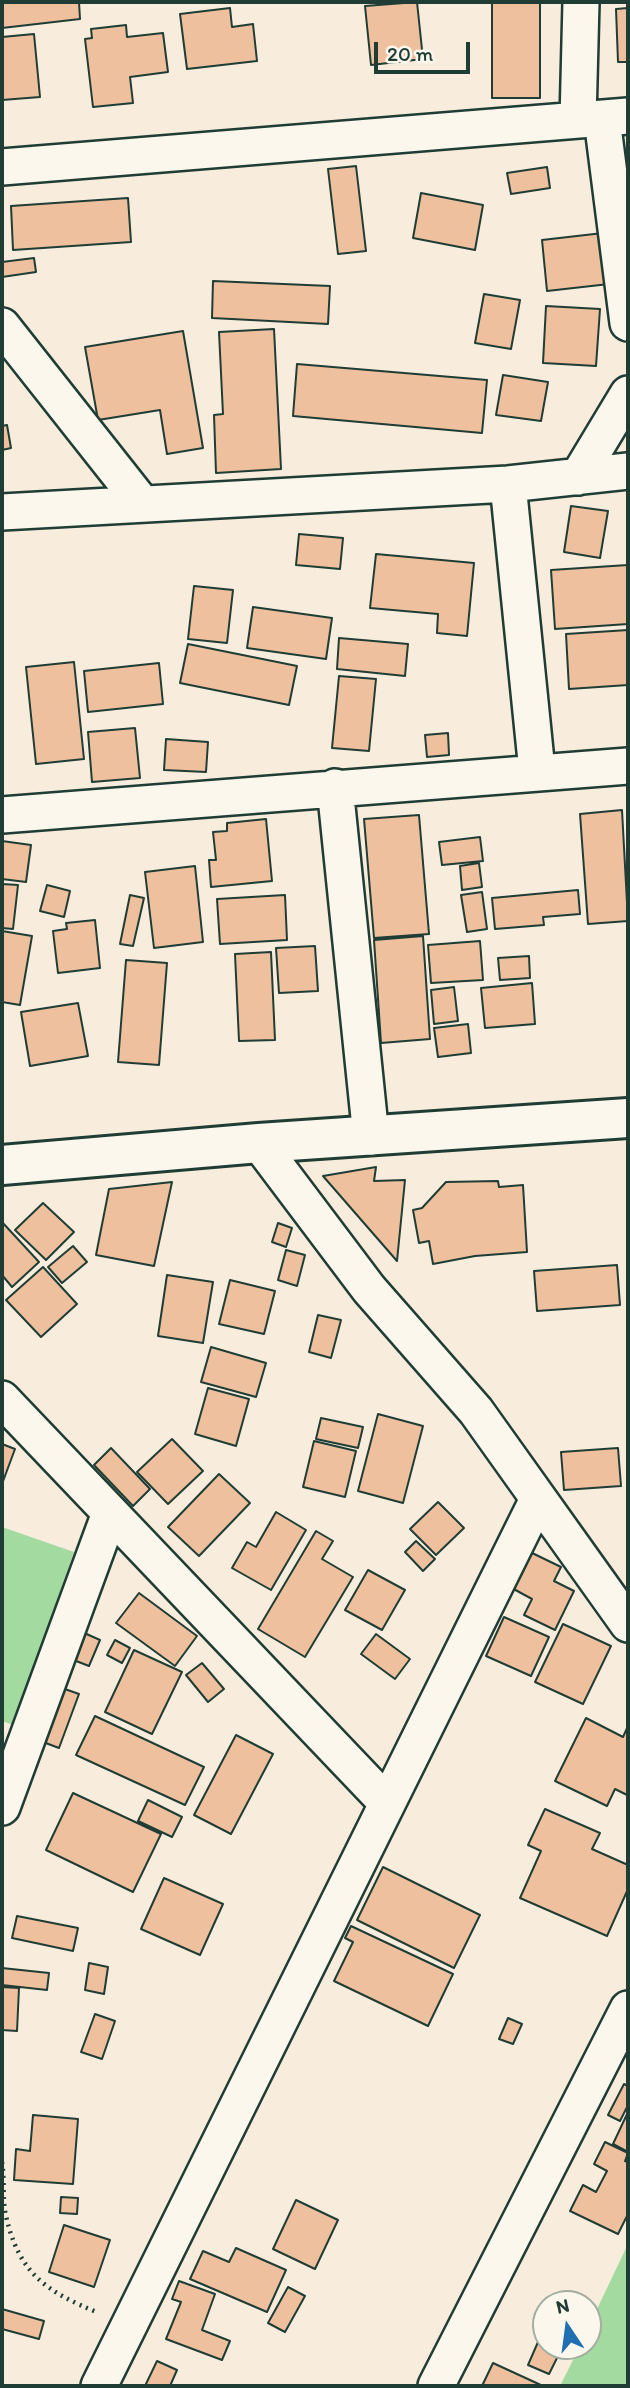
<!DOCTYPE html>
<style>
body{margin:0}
#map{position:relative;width:630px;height:2388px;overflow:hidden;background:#f8ecdc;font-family:Itim,sans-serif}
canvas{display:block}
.frame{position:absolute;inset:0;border:4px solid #1f3d34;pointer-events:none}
.north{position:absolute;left:532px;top:2290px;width:70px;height:70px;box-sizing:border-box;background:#fbf7ec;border:2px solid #a3ada2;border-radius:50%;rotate:347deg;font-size:19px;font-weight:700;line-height:28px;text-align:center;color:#1f3d34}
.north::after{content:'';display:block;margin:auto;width:24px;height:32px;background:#1f6fb2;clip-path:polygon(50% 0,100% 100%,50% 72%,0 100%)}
.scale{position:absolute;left:374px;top:42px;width:96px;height:32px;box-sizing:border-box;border:4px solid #1f3d34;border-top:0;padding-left:9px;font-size:21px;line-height:24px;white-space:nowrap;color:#1f3d34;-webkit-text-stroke:5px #fbf7ec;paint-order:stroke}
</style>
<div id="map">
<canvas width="630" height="2388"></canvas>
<div class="frame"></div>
<div class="north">N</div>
<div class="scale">20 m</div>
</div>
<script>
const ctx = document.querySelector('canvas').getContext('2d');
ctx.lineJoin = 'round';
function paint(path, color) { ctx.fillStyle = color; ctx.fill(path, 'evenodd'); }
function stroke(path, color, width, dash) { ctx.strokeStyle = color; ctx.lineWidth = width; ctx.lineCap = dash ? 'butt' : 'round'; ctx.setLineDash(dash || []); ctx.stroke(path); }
paint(new Path2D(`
 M2,1527l72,25 -61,173 -11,-4z
 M628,2244v142h-68l20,-40h8v-18z`), '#a2da9f');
const building = new Path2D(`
 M2,2h77l1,17 -78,9z
 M417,2l6,57 -52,6 -6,-59z
 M492,2h48v96h-48z
 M230,8l2,19 21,-3 4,37 -70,8 -7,-55z
 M628,8v54h-10l-2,-53z
 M126,25l1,12 36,-4 5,39 -38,5 3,26 -40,4 -8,-68 7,-1 -1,-9z
 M34,34l6,63 -38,3v-63z
 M356,166l10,85 -28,3 -10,-85z
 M547,167l3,21 -39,6 -4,-21z
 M421,193l62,12 -8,45 -62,-12z
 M128,198l3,44 -118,8 -2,-44z
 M603,233l6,51 -62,7 -5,-51z
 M34,258l2,14 -34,5v-15z
 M213,281l117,5 -2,38 -116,-6z
 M484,294l36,6 -9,49 -36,-6z
 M546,306l54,3 -4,57 -53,-3z
 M274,329l7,140 -65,4 -2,-58 9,-1 -4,-82z
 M183,331l20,117 -36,6 -7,-44 -62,10 -13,-73z
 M297,364l190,16 -5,53 -189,-17z
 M503,375l45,7 -7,39 -45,-6z
 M7,425l4,23 -9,2v-24z
 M571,506l37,5 -8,47 -36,-6z
 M299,534l44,4 -3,31 -44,-4z
 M376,554l98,9 -7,73 -30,-3 1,-19 -68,-6z
 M628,565v59l-73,5 -4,-59z
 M194,586l39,4 -6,53 -39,-4z
 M253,607l79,11 -6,41 -79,-11z
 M628,630v55l-59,4 -3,-55z
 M339,638l69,6 -3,32 -68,-7z
 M188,644l109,22 -8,39 -109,-22z
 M74,662l10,97 -48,5 -10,-97z
 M159,663l4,41 -75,8 -4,-41z
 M339,676l37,3 -7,72 -37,-3z
 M135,728l5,50 -48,4 -4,-50z
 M448,733l1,22 -22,2 -2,-22z
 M166,739l42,3 -2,30 -42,-2z
 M622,810l6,111 -40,3 -8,-110z
 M419,815l10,119 -55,4 -10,-119z
 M266,819l6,62 -61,6 -2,-27h7l-3,-28 14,-1v-8z
 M480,837l3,24 -41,4 -3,-23z
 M2,841l29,4 -5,37 -24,-3z
 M479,863l3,24 -20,3 -2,-24z
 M195,866l8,76 -49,6 -9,-76z
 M2,884l16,1 -5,44 -11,-1z
 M47,885l23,6 -6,26 -24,-6z
 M578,890l2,24 -37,3 1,8 -49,4 -3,-31z
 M482,892l5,37 -20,3 -6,-37z
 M130,895l14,3 -11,48 -13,-2z
 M285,895l2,45 -67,4 -3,-45z
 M95,920l5,48 -42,5 -5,-42 14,-2 -1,-6z
 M2,931l30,5 -12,69 -18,-3z
 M423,936l7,103 -49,4 -7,-103z
 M480,941l3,39 -52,3 -3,-38z
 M315,946l3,45 -39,2 -3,-45z
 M271,952l4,88 -36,1 -4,-87z
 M529,956l1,22 -30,2 -2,-22z
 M126,960l41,3 -8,102 -41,-3z
 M532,983l3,41 -50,4 -4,-40z
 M454,987l4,34 -24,3 -3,-34z
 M78,1003l10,53 -58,10 -9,-54z
 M468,1024l3,29 -33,4 -4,-29z
 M376,1167l-2,14 31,-1 -8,81 -74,-85z
 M498,1181l1,6 24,-2 4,67 -52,4 -42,8 -4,-23 -10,2 -6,-33 9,-2 24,-26z
 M172,1182l-18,84 -58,-11 13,-66z
 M43,1203l31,29 -28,28 -31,-30z
 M2,1222l37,40 -27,25 -10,-12z
 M278,1223l14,5 -6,19 -14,-5z
 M73,1246l14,16 -25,21 -14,-16z
 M286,1250l19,5 -8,31 -19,-6z
 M617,1265l3,40 -83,6 -3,-40z
 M43,1267l34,37 -36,33 -35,-37z
 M167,1275l46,7 -10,61 -45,-7z
 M230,1280l45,11 -11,43 -45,-10z
 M318,1315l23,5 -10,38 -22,-6z
 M211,1347l55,16 -10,34 -55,-15z
 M208,1388l41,11 -13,47 -41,-12z
 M378,1414l45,12 -20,77 -45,-12z
 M321,1418l42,9 -5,21 -42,-9z
 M172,1439l31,32 -35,33 -31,-32z
 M314,1441l42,10 -11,46 -42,-10z
 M2,1444l13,5 -13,35z
 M111,1448l39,41 -17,17 -39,-41z
 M618,1448l3,38 -57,4 -3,-38z
 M219,1474l31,29 -51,53 -31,-29z
 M438,1502l26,26 -28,27 -26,-26z
 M276,1512l30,18 -35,60 -39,-22 15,-26 9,5z
 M316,1531l17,10 -11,18 31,18 -48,80 -47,-28z
 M416,1541l19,18 -12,12 -18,-19z
 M528,1551l33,16 -7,14 20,10 -19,39 -31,-15 8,-16 -22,-12z
 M368,1570l37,20 -23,40 -37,-20z
 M139,1593l58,43 -22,30 -59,-43z
 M504,1617l45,20 -18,39 -45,-20z
 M563,1624l48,22 -28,58 -48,-22z
 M82,1632l18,8 -11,26 -18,-7z
 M376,1634l34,25 -15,20 -34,-25z
 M115,1640l15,8 -8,15 -15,-8z
 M134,1650l48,22 -30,62 -47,-22z
 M202,1663l22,26 -16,13 -22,-27z
 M62,1688l17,6 -20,54 -16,-6z
 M95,1716l109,51 -19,38 -109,-50z
 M586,1718l37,19 5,-11v66l-1,3 -12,-6 -8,17 -52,-25z
 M236,1735l37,19 -42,80 -37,-19z
 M73,1793l88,41 -28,58 -87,-42z
 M148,1800l34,17 -10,20 -34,-16z
 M545,1809l55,24 -8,16 36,16v24l-21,47 -87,-38 21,-47 -13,-6z
 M383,1867l97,48 -26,53 -97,-48z
 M164,1878l59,26 -23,51 -59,-26z
 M17,1916l61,12 -5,23 -61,-13z
 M351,1926l102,48 -25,52 -94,-45 19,-39 -8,-4z
 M89,1963l19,4 -4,27 -19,-4z
 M2,1968l47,5 -2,17 -45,-5z
 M2,1987l17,1 -2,43 -15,-1z
 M95,2014l20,7 -13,38 -21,-7z
 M508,2018l14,6 -9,20 -14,-5z
 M624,2084l4,2v19l-8,16 -12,-6z
 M628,2112v40l-15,-8z
 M33,2115l45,4 -5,65 -59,-4 2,-31 14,2z
 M605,2142l23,11 -3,8 3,1v52l-10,20 -48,-23 13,-26 13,7 11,-21 -13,-7z
 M61,2197l17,1 -1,16 -17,-1z
 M296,2200l42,20 -23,49 -42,-20z
 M64,2225l46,15 -16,47 -45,-15z
 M236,2248l50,22 -19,42 -77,-33 13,-28 26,11z
 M179,2281l36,13 -13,36 28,11 -8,19 -56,-21 15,-37 -9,-3z
 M288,2287l17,9 -20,36 -17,-9z
 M2,2309l42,12 -5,18 -37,-10z
 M538,2342l22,10 -11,22 -21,-9z
 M157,2361l20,9 -7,16h-25z
 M493,2363l50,23h-61z`);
paint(building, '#eec09e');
stroke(building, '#1f3d34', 2);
const minor = new Path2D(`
 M602,119l26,204
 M578,120l3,-118
 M2,167l626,-51
 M2,326l139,176
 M578,477l50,-83
 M508,484l29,287
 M2,512l506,-28 120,-13
 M335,787l36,350
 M2,815l626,-49
 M259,1143l110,146 107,122 152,213
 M2,1399l385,404
 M2,1807l108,-294
 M99,2386l439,-887
 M436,2386l192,-377`);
const tertiary = new Path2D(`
 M2,1165l257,-22 369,-25`);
stroke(minor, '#1f3d34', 40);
stroke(tertiary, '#1f3d34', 44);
stroke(new Path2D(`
 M2,2162c3,18 0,37 4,54 13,58 41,76 93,97`), '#1f3d34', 4.5, [2, 5]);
stroke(minor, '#fbf7ec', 35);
stroke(tertiary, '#fbf7ec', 38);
</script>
